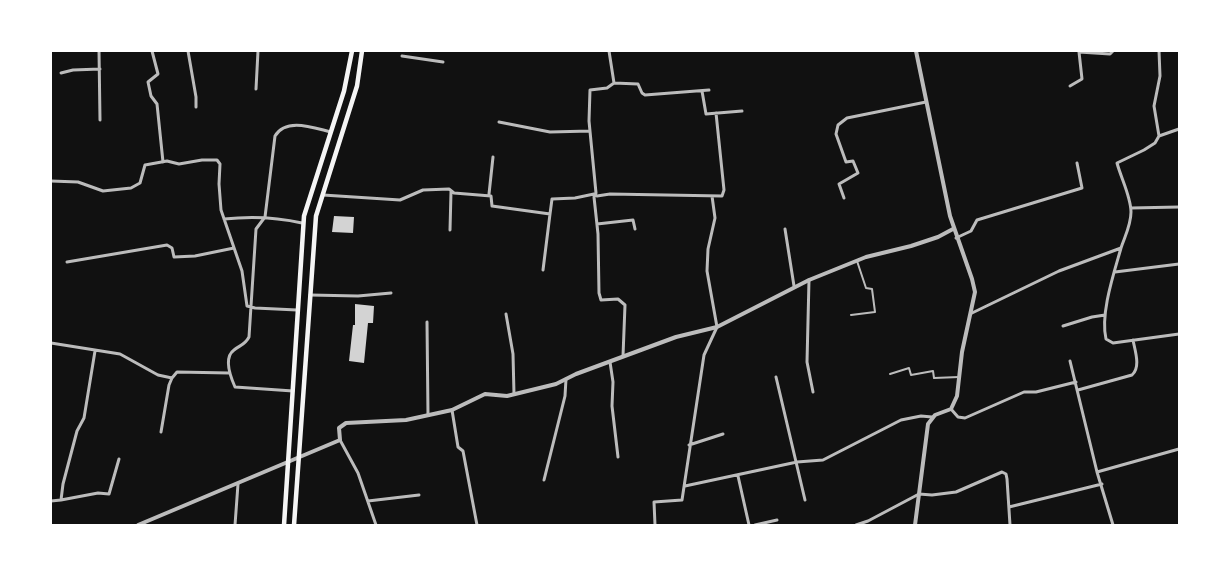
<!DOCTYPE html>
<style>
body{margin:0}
#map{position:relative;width:1230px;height:576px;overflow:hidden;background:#111;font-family:Overpass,sans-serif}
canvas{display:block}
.frame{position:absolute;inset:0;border:52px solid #fff;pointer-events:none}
</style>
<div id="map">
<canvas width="1230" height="576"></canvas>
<div class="frame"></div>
</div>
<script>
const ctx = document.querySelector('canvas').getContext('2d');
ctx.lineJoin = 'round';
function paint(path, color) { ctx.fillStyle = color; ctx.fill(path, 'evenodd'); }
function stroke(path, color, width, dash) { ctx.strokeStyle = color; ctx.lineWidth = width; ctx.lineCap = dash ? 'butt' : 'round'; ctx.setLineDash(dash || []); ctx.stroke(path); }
paint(new Path2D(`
 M334,216l20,1 -1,16 -21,-1z
 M355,304l19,2 -1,17h-5l-4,40 -15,-2 4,-36h2z`), '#d3d3d3');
stroke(new Path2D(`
 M851,315l24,-3 -3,-23 -6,-1 -9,-27
 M890,374l19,-6 2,7 22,-4 1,7 25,-1`), '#bcbcbc', 2);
stroke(new Path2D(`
 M99,51l1,69
 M152,51l6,23 -10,8 3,14 6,8 6,58
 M188,51l8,46v10
 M609,51l5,32 -7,5 -17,2 -1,31 7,72 -2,4 4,37 1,59 2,7 17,-1 7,6 -2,51
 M1159,51l1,25 -6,30 5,30
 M402,56l41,6
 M61,73l12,-3 27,-1
 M614,83l24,1 4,9 3,2 64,-5
 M1070,86l12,-7 -3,-27 31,2 3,-3
 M256,89l2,-38
 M702,91l4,23 36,-3
 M499,122l51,10 40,-1
 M1179,129l-20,7 -4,7 -11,7 -27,13c4,15 14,34 14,49 0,13 -6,24 -10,36 -7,25 -21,66 -15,91l7,4 66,-9
 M51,181l27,1 25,9 28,-3 9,-5 5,-18 22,-4 12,3 23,-4h15l3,4 -1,20 2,26 21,61 5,35 8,2 42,2
 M489,194l4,-37
 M323,195l77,5 23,-10 26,-1 5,4 37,3 1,10 58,8 2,-15 23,-1 19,-4 3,2 13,-2 112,2 2,-6 -8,-77
 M844,198l-5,-14 19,-11 -5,-12 -7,1 -10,-28 2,-9 9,-7 79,-16
 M1131,208l48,-1
 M224,219c27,-3 52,-2 78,4
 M597,224l36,-4 2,9
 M785,229l9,57
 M450,230l1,-38
 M956,238l15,-7 6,-11 105,-32 -5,-25
 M67,262l100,-17 5,3 2,9 21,-1 39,-8
 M543,270l7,-56
 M1115,272l64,-8
 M809,280l-2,82 6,30
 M310,295l48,1 33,-3
 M972,313l87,-42 62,-23
 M506,314l7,40 1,40
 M427,322l1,93
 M1063,326l29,-9 13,-2
 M51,343l69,11 38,21 14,3
 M1070,361l27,111 16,53
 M610,362l3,20 -1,24 6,51
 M776,377l29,123
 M1078,390l54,-15c9,-8 3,-24 1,-35
 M293,391l-58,-4c-4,-9 -12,-29 -1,-37 6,-5 11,-5 15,-13l7,-108 9,-12 10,-81c11,-19 39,-8 56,-4
 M951,409l7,8 7,1 59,-26h12l40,-10
 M452,410l6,37 5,4 14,74
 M161,432l8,-47 3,-7 5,-6 52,1
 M340,440l18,33 18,52
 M689,445l34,-11
 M1097,472l82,-23
 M738,476l11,49
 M544,480l21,-84 1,-17
 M685,486l112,-24 26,-2 78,-40 20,-4 11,1
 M61,500l37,-7 11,1 10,-35
 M51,501l10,-1 2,-16 14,-53 7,-13 11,-67
 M368,501l51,-6
 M1009,507l93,-23
 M235,525l3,-41
 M655,525l-1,-23 28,-2 22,-145 13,-28 -10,-56 1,-22 7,-31 -3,-22
 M755,525l22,-5
 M856,525l12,-4 51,-27 13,1 24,-3 46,-20 4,2 1,5 3,46`), '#bcbcbc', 3);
stroke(new Path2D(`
 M138,525l202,-85 -1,-12 7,-5 60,-3 46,-10 33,-16 22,2 49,-12 20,-10 100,-37 41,-10 92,-47 57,-23 45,-11 27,-9 15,-8
 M915,525l13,-101 7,-9 16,-6 6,-13 5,-44 13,-60 -3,-13 -22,-63 -34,-165`), '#bcbcbc', 4);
stroke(new Path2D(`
 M284,525l20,-309 40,-125 8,-40
 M294,525l22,-309 41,-130 5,-35`), '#f5f5f5', 4.5);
</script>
